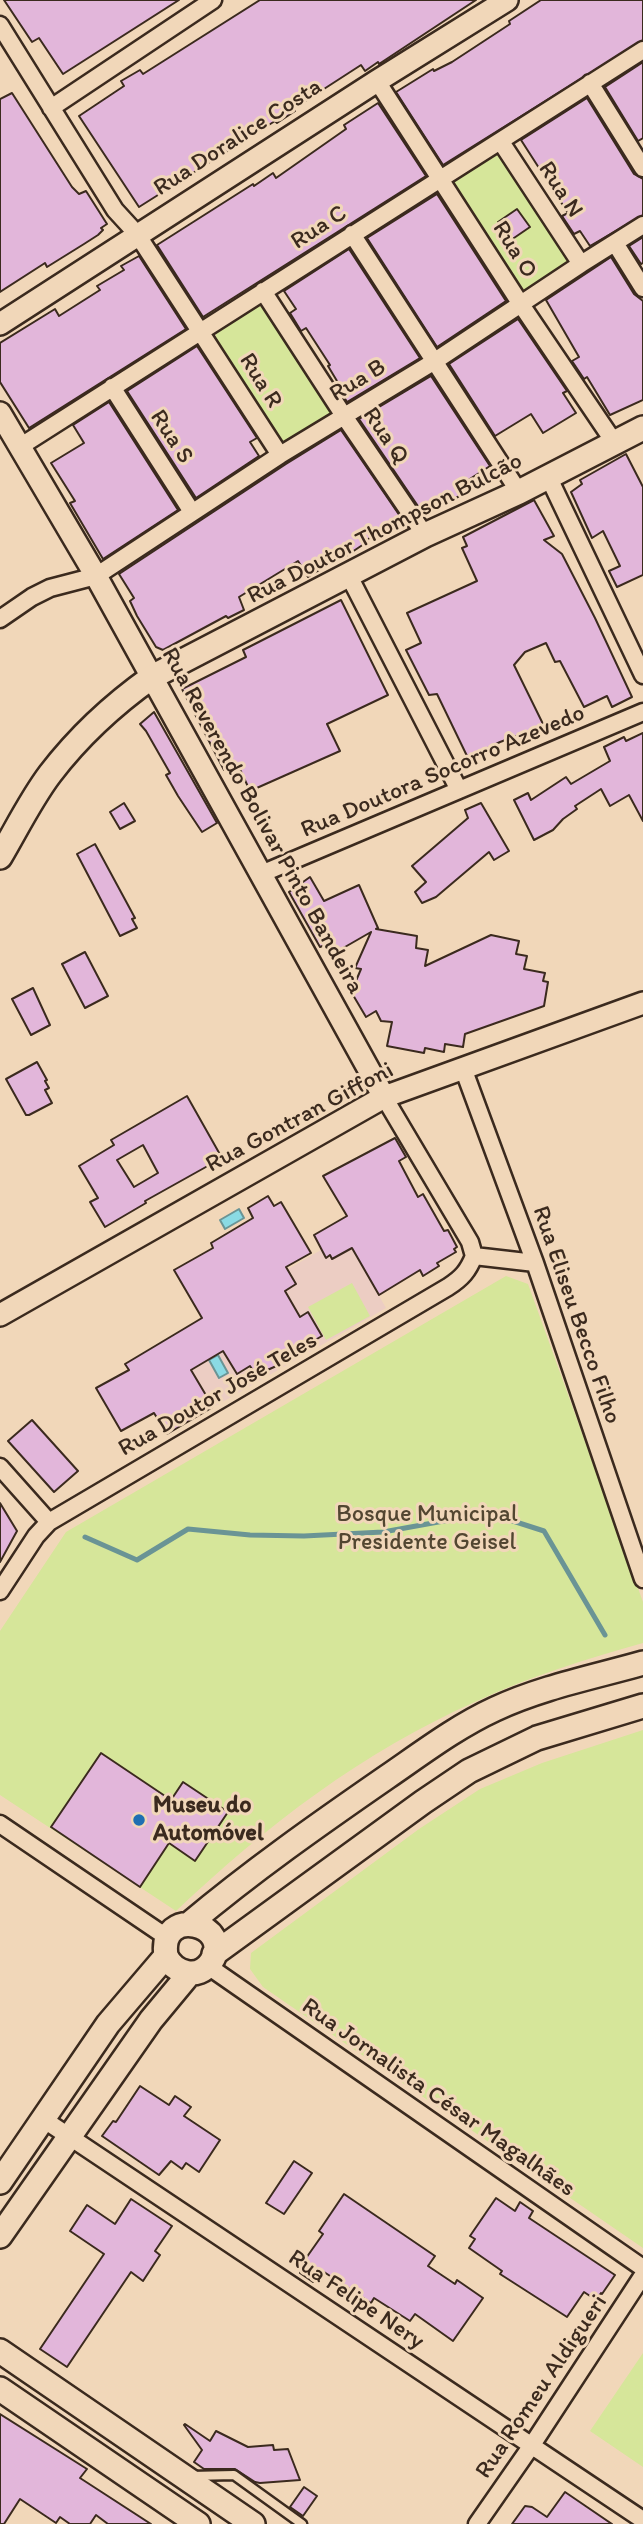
<!DOCTYPE html>
<meta charset="utf-8">
<style>
body{margin:0}
canvas{display:block;background:#f1d7b9}
</style>
<canvas width="643" height="2524"></canvas>
<script>
const ctx = document.querySelector('canvas').getContext('2d');
ctx.lineJoin = 'round';
function paint(path, color) { ctx.fillStyle = color; ctx.fill(path, 'evenodd'); }
function stroke(path, color, width, dash) { ctx.strokeStyle = color; ctx.lineWidth = width; ctx.lineCap = dash ? 'butt' : 'round'; ctx.setLineDash(dash || []); ctx.stroke(path); }
function drawText(font, color, halo, rows, align = 'center') {
  ctx.font = font + ' Itim,sans-serif'; ctx.lineWidth = 6; ctx.setLineDash([]); ctx.textBaseline = 'middle'; ctx.strokeStyle = halo; ctx.fillStyle = color; for (const [text, x, y, turn = 0] of rows) {
    ctx.save(); ctx.translate(x, y); ctx.rotate((+turn || 0) * Math.PI / 180); ctx.textAlign = isNaN(turn) ? turn : align; if (halo) ctx.strokeText(text, 0, 0); ctx.fillText(text, 0, 0); ctx.restore();
  }
}
paint(new Path2D(`
 M345,1236l41,72 -219,126 -42,-70z`), '#eccdc3');
paint(new Path2D(`
 M496,149l72,108v9l-46,28 -70,-108 1,-6z
 M258,306l9,2 67,101 -1,7 -47,29 -6,-3 -64,-102v-7z
 M506,1276l22,8 115,318v41c-56,16 -113,33 -166,58 -115,51 -210,124 -301,210l-176,-116v-164l66,-99z
 M352,1283l18,33 -44,24 -18,-33z
 M643,1730v518l-380,-261 -13,-18 1,-16 168,-124 61,-40 62,-26z
 M643,2353v114l-53,-36z`), '#d6e69a');
const water = new Path2D(`
 M239,1209l5,9 -19,11 -5,-9z
 M218,1355l10,18 -9,5 -10,-18z`);
paint(water, '#8adae4');
stroke(water, '#6a9495', 2);
stroke(new Path2D(`
 M85,1537l52,23 51,-31 62,6 54,1 79,-4 105,-19 56,18 61,104`), '#6a9495', 5);
const building = new Path2D(`
 M4,0h175l-116,74 -24,-36 -7,4z
 M260,0h216l-97,64 -1,-2 -13,9 -4,-6 -68,44 2,2 -18,12 -2,-2 -136,86 -60,-91 45,-30 -3,-5 19,-11 3,4z
 M541,0h102v40l-200,125 -47,-73 37,-23 1,2 18,-9 58,-38 -1,-3z
 M643,62v76l-5,3 -33,-54z
 M12,93l60,94 7,7 7,-3 21,33 -6,4 2,2 -5,5 -14,9 -37,23 -2,-4 -45,29v-193z
 M587,98l47,76 9,5v36l-53,31 -10,-15 -6,3 -12,-18 6,-3 -47,-73z
 M378,103l48,73 -223,141 -46,-72 96,-61 1,2 19,-13 3,5 70,-49 -2,-4z
 M437,194l69,107 -69,46 -70,-109z
 M517,209l13,18 -19,13 -13,-18z
 M643,237v26l-2,1 -12,-18z
 M349,249l71,109 -73,44 -9,-15 2,-1 -12,-20 2,-1 -24,-37 -5,3 -11,-18 6,-4 -12,-18z
 M139,256l47,73 -157,99 -29,-46v-39l55,-34 4,7 41,-26 -3,-4 27,-16 -3,-4z
 M611,257l23,37 9,7v99l-33,15 -23,-38 -3,2 -12,-18 7,-4 -33,-57z
 M518,319l49,72 -4,2 13,20 -33,20 -12,-19 -36,22 -46,-72z
 M197,346l60,92 -7,4 9,14 -63,42 -69,-107z
 M431,376l59,90 -28,18 5,8 -43,23 -65,-96z
 M109,402l69,108 -75,49 -33,-56 5,-2 -24,-38 33,-20 -11,-18z
 M341,430l61,89 -39,23 1,2 -18,12 -1,-2 -37,23 -10,-16 -59,36 5,13 -16,8 -2,-2 -63,34 -7,-3 -19,-31 -7,-15 4,-3 -15,-24 167,-110z
 M626,454l17,33v88l-26,12 -8,-16 11,-5 -17,-35 -11,7 -21,-46 11,-8 -2,-4z
 M534,500l20,36 -10,4 18,14 33,64 37,79 -20,10 -5,-11 -23,11 -24,-46 -5,1 -9,-19 -21,9 -11,13 30,61 -44,16 -32,16 -31,-64 -8,1 -23,-45 15,-7 -14,-30 70,-32 -15,-33 5,-2 -4,-9z
 M341,600l47,95 -61,29 13,27 -90,40 -12,-26 -14,5 -42,-81 64,-32 -3,-7z
 M154,712l63,111 -15,9 -24,-36 -12,-21 4,-2 -24,-42 -6,-7z
 M643,733v88l-14,-26 -19,11 -9,-17 -26,17 2,3 -14,10 -10,11 -19,10 -20,-40 14,-7 3,7 35,-23 5,7 39,-23 -6,-14 20,-10 2,4z
 M124,803l11,18 -15,8 -10,-17z
 M481,803l28,48 -15,9 -5,-8 -53,45 -14,6 -7,-11 11,-10 -14,-16 56,-48 -3,-8z
 M95,844l40,74 -3,1 5,9 -17,8 -43,-82z
 M310,877l14,24 35,-16 19,43 -2,1 41,7 -1,12 12,2 -3,16 66,-31 28,6 -3,13 11,2 -3,13 21,4 -2,8 5,1 -4,24 -79,28 -2,13 -18,-3 -1,8 -19,-4 -1,5 -37,-7 5,-24 -11,-1 -5,-10 -10,6 -13,-22v-7l8,-19 -6,-1 16,-36 -40,23 -6,-10 -5,2 -31,-55z
 M85,952l23,44 -23,12 -23,-44z
 M33,988l17,37 -19,10 -19,-36z
 M37,1062l10,18 -2,1 4,7 -4,2 7,13 -23,12h-3l-20,-36z
 M187,1096l35,62 -77,43 1,2 -41,24 -15,-25 8,-4 -19,-32 35,-21 -3,-5zM143,1145l15,28 -24,14 -17,-27z
 M395,1138l11,19 -7,4 19,36 5,-3 21,37 4,-1 9,17 -3,2 2,3 -19,11 2,3 -16,10 -3,-6 -41,25 -27,-47 -20,11 -2,-4 -4,3 -12,-23 33,-19 -24,-40z
 M268,1196l6,10 7,-4 30,51 -25,14 10,17 -11,7 15,26 8,-5 14,24 -31,18 2,3 -12,7 -25,11 -6,-9 -13,8 -14,-23 -32,19 22,37 -46,27 -13,-21 -33,18 -25,-43 33,-18 -4,-6 77,-46 -28,-48 39,-22 -2,-5 42,-25 -5,-10z
 M32,1420l46,51 -24,21 -46,-51z
 M0,1503l17,28 -17,31z
 M101,1753l70,47 12,-18 45,30 -33,49 -26,-18 -29,44 -89,-60z
 M140,2086l29,19 6,-9 16,11 -7,9 36,24 -21,32 -13,-9 -4,6 -11,-8 -12,14 -57,-39 11,-15 3,1z
 M294,2161l18,12 -28,41 -18,-11z
 M344,2194l91,62 -7,10 27,18 2,-4 26,18 -30,43 -38,-27 -5,7 -36,-23 -3,5 -50,-33 -8,12 -13,-9 7,-10 -3,-2 19,-27 -4,-3z
 M496,2198l19,13 5,-9 13,9 -4,7 86,57 -13,19 -1,-1 -5,7 -12,-8 -17,25 -67,-43 2,-3 -33,-23 6,-9 -5,-3z
 M131,2199l41,27 -17,25 5,4 -17,26 -12,-9 -64,95 -27,-18 64,-95 -34,-23 17,-26 28,19z
 M0,2414l87,55 -7,9 71,46h-43l-12,-9 -6,9h-20l-10,-7 -4,6 -36,-24 -16,25h-4z
 M185,2424l25,17 6,-10 32,16 25,-2 1,5 14,-1 12,31 -40,3 -5,-1 -20,-13h-31l-10,-7 8,-12 -18,-25z
 M304,2487l13,9 -14,20 -13,-9z
 M565,2492l47,32h-100l13,-18 7,1 15,10z`);
paint(building, '#e2b6da');
stroke(building, '#3b2a1e', 2);
const service = new Path2D(`
 M191,2476l43,-1 68,49`);
const minor = new Path2D(`
 M0,25l115,185 22,24 143,221
 M377,81l143,222 94,139
 M590,83l53,85
 M51,108l162,-108
 M501,142l80,122
 M352,234l167,258
 M615,243l28,45
 M263,291l81,125 81,119
 M112,387l80,125
 M21,446l622,-396
 M548,476l95,199
 M348,574l111,216
 M0,619l32,-22 18,-9 46,-12 184,-121 155,-94 146,-97 62,-39
 M261,874l382,-162
 M463,1068l72,195 108,316
 M384,1097l86,145 4,14
 M474,1256l61,7
 M0,1467l49,55
 M0,1591l36,-55 13,-14 399,-235c14,-9 20,-16 26,-31
 M0,1824l168,114
 M208,1966l435,302
 M43,2119l600,401
 M477,2524l55,-79 111,-170`);
const tertiary = new Path2D(`
 M0,324l377,-243 130,-81
 M0,413l96,163 288,521
 M0,1315l384,-218 259,-94`);
const secondary = new Path2D(`
 M0,857c16,-27 31,-58 50,-83 29,-38 64,-70 102,-97l273,-142 94,-43 124,-64
 M189,1924c63,-53 130,-100 198,-147 35,-24 69,-50 108,-68 47,-22 99,-32 148,-46
 M214,1954l209,-152 46,-31 68,-33 106,-32
 M0,2182l108,-158 58,-68c-8,-52 70,-32 45,6 -13,19 -37,11 -45,-6
 M0,2236l151,-216 39,-47
 M0,2351l253,173
 M0,2389l198,135`);
stroke(service, '#3b2a1e', 13);
stroke(minor, '#3b2a1e', 21);
stroke(tertiary, '#3b2a1e', 26);
stroke(secondary, '#3b2a1e', 28);
stroke(service, '#f1d7b9', 8);
stroke(minor, '#f1d7b9', 16);
stroke(tertiary, '#f1d7b9', 21);
stroke(secondary, '#f1d7b9', 23);
for (const [x, y, r, color] of [
 [139,1820,7,"#1f6fb2"]
]) { const dot = new Path2D(); dot.arc(x, y, r, 0, 2 * Math.PI); ctx.fillStyle = color; ctx.fill(dot); stroke(dot, '#f1d7b9', 2.5); }
drawText('24px', '#3b2a1e', '#f1d7b9', [
 ["Rua Doralice Costa",238,138,-33],
 ["Rua N",560,190,57],
 ["Rua C",319,228,-33],
 ["Rua O",514,250,58],
 ["Rua R",260,381,58],
 ["Rua B",358,381,-31],
 ["Rua Q",385,436,56],
 ["Rua S",171,437,57],
 ["Rua Doutor Thompson Bulcão",385,529,-27],
 ["Rua Doutora Socorro Azevedo",443,772,-23],
 ["Rua Reverendo Bolivar Pinto Bandeira",262,821,61],
 ["Rua Gontran Giffoni",300,1118,-28],
 ["Rua Eliseu Becco Filho",576,1315,71],
 ["Rua Doutor José Teles",218,1395,-30],
 ["Rua Jornalista César Magalhães",438,2098,35],
 ["Rua Felipe Nery",356,2300,34],
 ["Rua Romeu Aldigueri",542,2387,-56]
]);
drawText('24px', '#524631', '#f1d7b9', [
 ["Bosque Municipal",427,1515],
 ["Presidente Geisel",427,1543]
]);
drawText('bold 24px', '#3b2a1e', '#f1d7b9', [
 ["Museu do",153,1806],
 ["Automóvel",153,1834]
], 'left');
</script>
